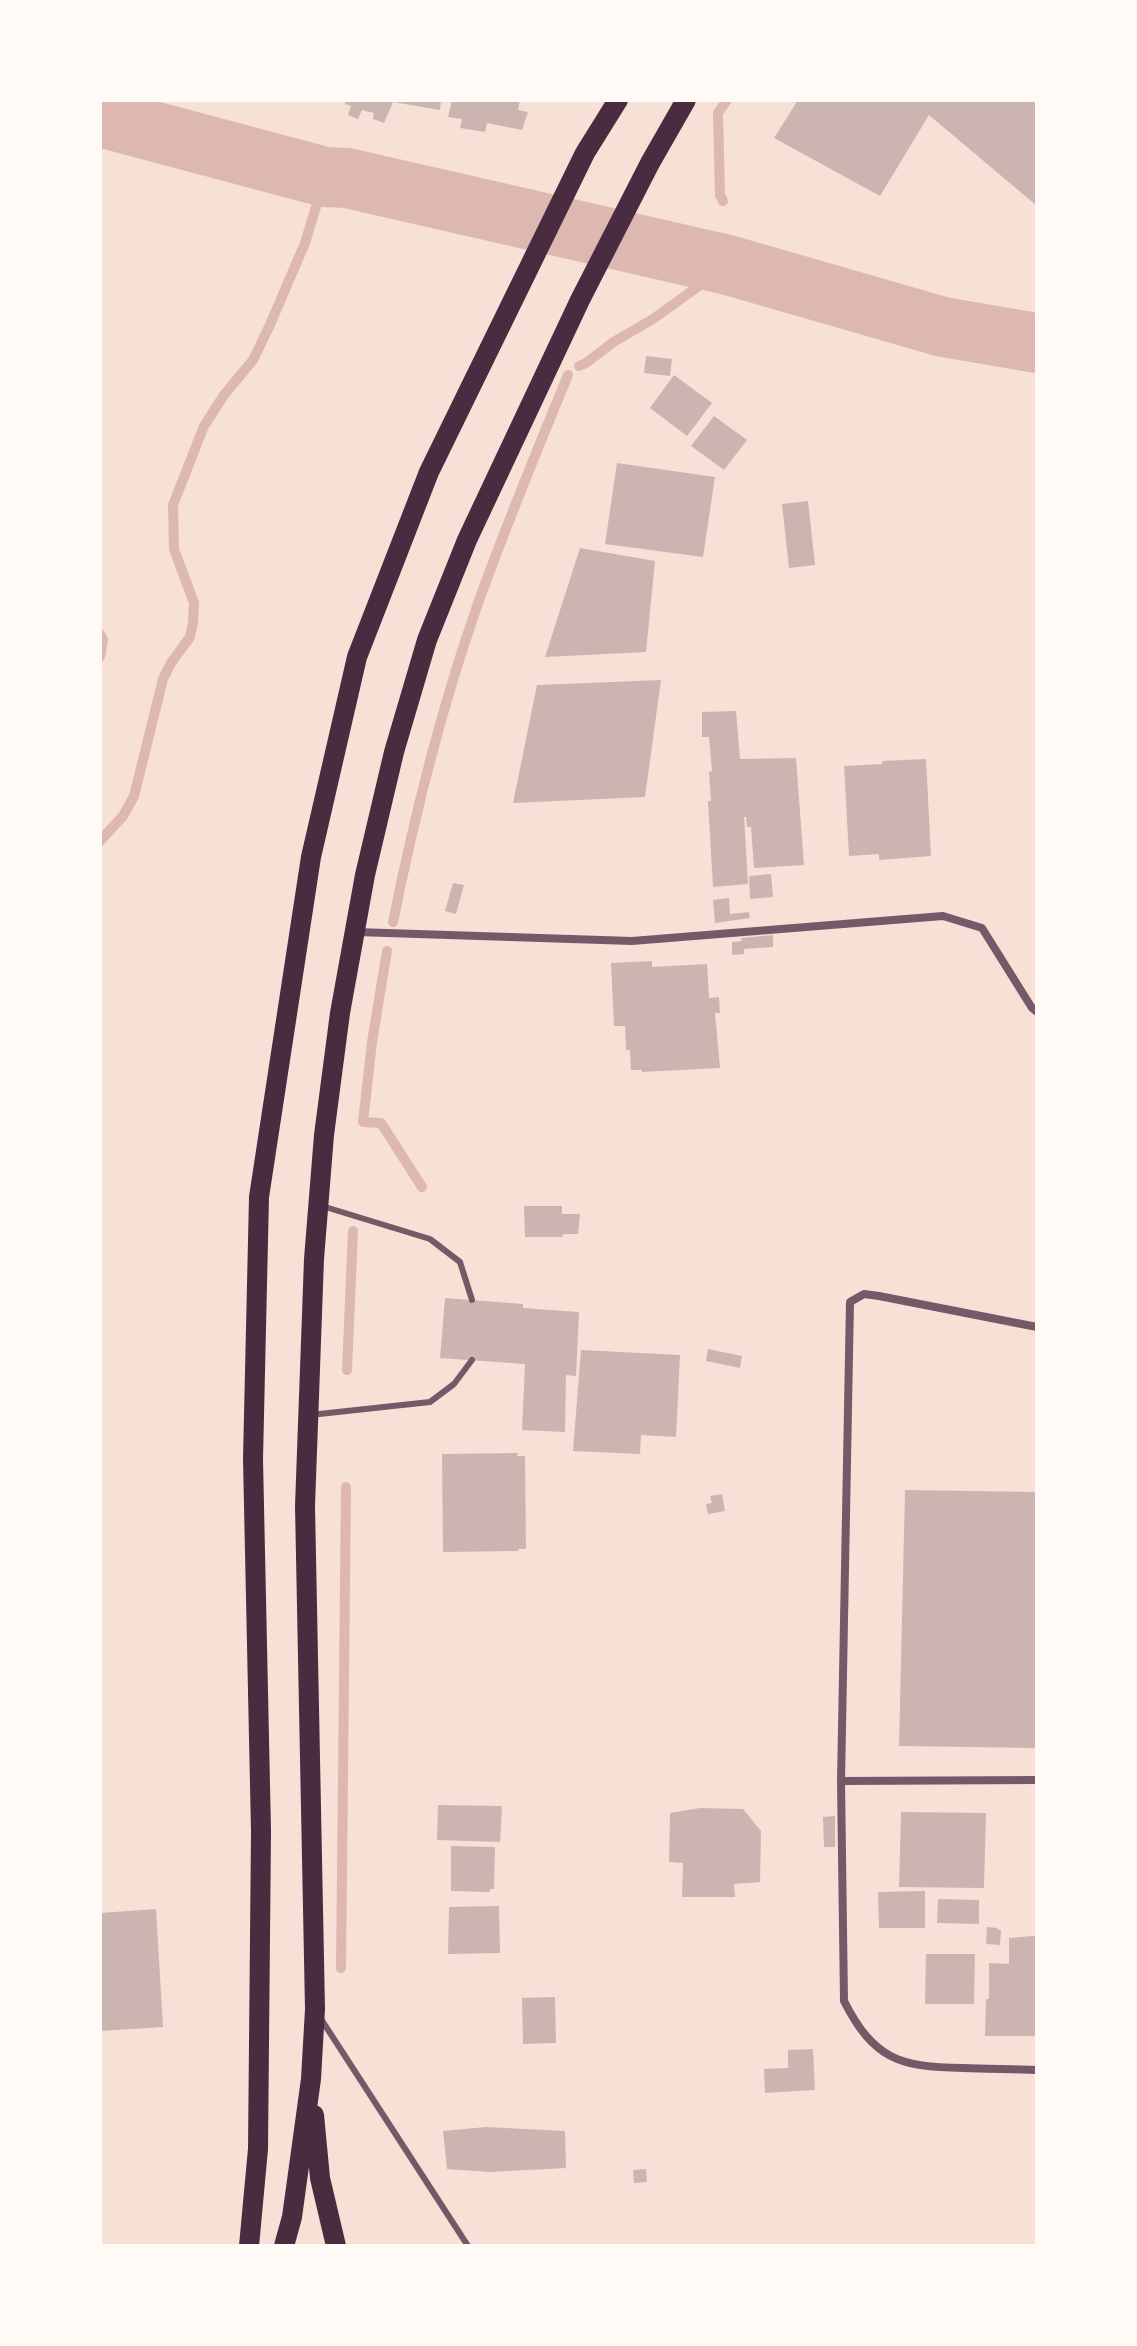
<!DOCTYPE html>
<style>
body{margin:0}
#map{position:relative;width:1137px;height:2346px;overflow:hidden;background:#f7e1d7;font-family:Roboto,sans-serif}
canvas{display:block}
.frame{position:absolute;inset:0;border:102px solid #fffaf5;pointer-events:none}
</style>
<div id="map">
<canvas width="1137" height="2346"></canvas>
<div class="frame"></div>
</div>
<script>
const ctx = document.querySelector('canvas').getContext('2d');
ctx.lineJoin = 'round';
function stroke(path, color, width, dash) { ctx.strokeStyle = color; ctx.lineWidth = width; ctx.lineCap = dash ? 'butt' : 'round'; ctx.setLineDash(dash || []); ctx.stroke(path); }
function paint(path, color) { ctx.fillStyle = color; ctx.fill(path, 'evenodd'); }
stroke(new Path2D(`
 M723,201l-3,-6 -2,-82 9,-13
 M579,366l7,-3 29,-22 38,-22 75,-54
 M100,634l3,6 -3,17
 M100,841l23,-25 11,-20 29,-117 8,-16 19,-26 3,-14 1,-20 -20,-54 -1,-44 31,-79 20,-31 29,-35 16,-33 36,-84 20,-66
 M393,922c21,-104 47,-209 82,-310 28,-80 61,-159 93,-237
 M387,951l-15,91 -9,80 18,1 41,64
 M347,1370l6,-139
 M341,1968l5,-481`), '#dcb8b0', 10);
stroke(new Path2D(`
 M100,117l225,60 22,1 381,87 215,62 94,16`), '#dcb8b0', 60);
paint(new Path2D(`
 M346,100h95l-1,10 -47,-8 -9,21 -11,-4 1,-6 -12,-3 -4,9 -10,-4 3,-9 -6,-2z
 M452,100h68l-2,10 10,2 -6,18 -35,-7 -2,9 -25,-4 2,-9 -14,-2z
 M798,100h239v106l-108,-91 -49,81 -106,-58z
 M646,356l26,3 -2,17 -26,-3z
 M674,375l38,28 -25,33 -37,-28z
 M714,416l33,24 -23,30 -33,-24z
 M617,463l98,14 -12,80 -98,-13z
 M808,501l7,64 -26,3 -7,-64z
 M580,548l75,13 -9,91 -101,5z
 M661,680l-16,117 -132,6 24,-118z
 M736,711l4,48 56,-1 8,107 -50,3 -3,-41h-4l-1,-10h-2l4,67 -35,3 -5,-86h3l-2,-29 3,-1 -3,-34h-7v-25z
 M926,759l5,97 -52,4v-6l-30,2 -5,-90 38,-2v-3z
 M771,874l2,23 -23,2 -1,-23z
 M453,883l11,2 -8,29 -11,-3z
 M729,898l1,16 19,-2 1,6 -35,5 -2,-23z
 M773,935v12l-29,2v5l-12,1v-13l10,-1 -1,-3z
 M652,961v6l55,-3 2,34 10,-1 1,16h-5l5,55 -78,4v-2h-11l-1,-20h-4l-1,-24h-11l-3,-63z
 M524,1206h38v8h18l-2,20h-15l-1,3h-37z
 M445,1298l78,6v4l56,4 -3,64 -10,-1 -1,57 -43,-2 3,-66 -85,-6z
 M708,1349l34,7 -2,12 -34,-7z
 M581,1350l99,5 -4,82 -35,-2 -1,19 -67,-3z
 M518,1453l-1,3h8l1,93h-7l-1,2 -75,1 -1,-98z
 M905,1490l132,2v256l-138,-2z
 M722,1494l3,17 -17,3 -2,-10 6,-1 -2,-7z
 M438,1805l64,1 -2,36 -63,-2z
 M700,1808l43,1 18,22 -1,51 -26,2 1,13h-53l1,-34 -14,-1 1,-49z
 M901,1812l85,1 -2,75 -85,-1z
 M835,1816v31h-11l-1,-30z
 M451,1846l44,1 -1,42h-4v3l-39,-1z
 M925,1891v37h-46l-1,-36z
 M938,1899l41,1v24l-42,-1z
 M499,1906l1,47 -52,1 1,-47z
 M156,1909l7,118 -63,4v-118z
 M987,1927l11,1 -1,2h4l-1,15 -14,-1z
 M1033,1936h4v100h-52l1,-37h3v-36l20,1v-26z
 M926,1954h49l-1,50h-49z
 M555,1997l1,46 -33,1 -1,-46z
 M813,2049l2,41 -50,3 -1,-24 24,-1v-18z
 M486,2127l79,4 1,37 -76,4 -43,-3 -4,-38z
 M646,2169l1,13 -13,1 -1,-13z`), '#ccb4b1');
stroke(new Path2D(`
 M322,1206l108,33 30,23 12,38
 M310,1415l120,-13 24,-18 18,-24
 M321,2019l147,227`), '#755966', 6);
stroke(new Path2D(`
 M356,932l276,9 311,-25 39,12 50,80 5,4
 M1037,1327l-158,-31 -15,-2 -14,8 -9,479 3,220c30,59 56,66 119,67 25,1 49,1 74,2
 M841,1781l196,-1`), '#755966', 8);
stroke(new Path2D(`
 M314,2115l6,63 16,68
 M249,2246l9,-97 3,-318 -8,-372 6,-262 52,-340 46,-200 72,-185 156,-319 33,-53
 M284,2246l8,-29 19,-138 4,-70 -10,-503 9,-247 10,-124 16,-122 25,-138 29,-123 33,-112 40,-100 113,-240 70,-137 36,-63`), '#4a2c40', 20);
</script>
